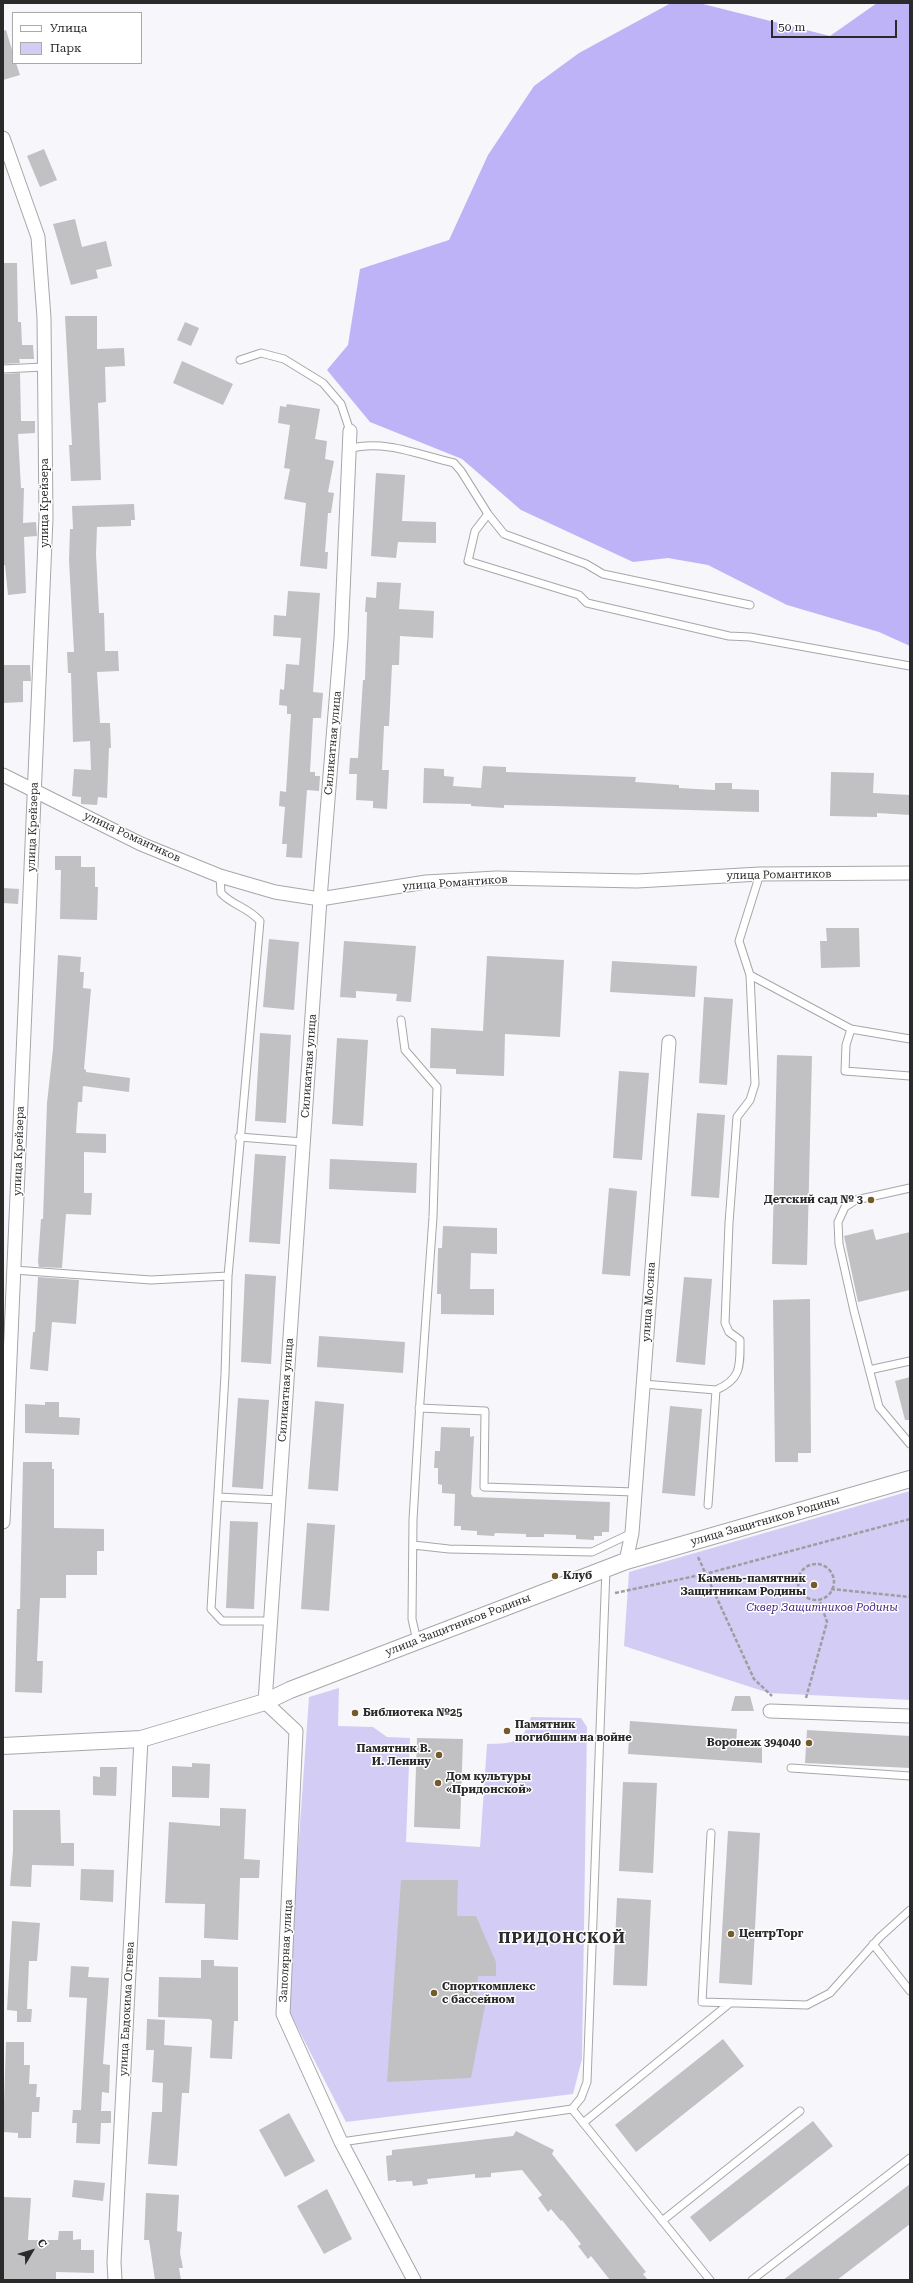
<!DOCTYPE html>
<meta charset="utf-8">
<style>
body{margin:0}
#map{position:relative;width:913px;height:2283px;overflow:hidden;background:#f7f6fa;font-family:"Roboto Serif",serif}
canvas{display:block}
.frame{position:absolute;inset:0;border:4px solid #2a2a2b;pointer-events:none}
.legend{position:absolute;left:12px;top:12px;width:130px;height:52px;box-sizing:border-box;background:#fff;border:1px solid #aaa;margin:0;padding:5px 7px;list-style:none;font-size:12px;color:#2a2a2b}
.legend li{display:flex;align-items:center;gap:8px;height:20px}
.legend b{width:20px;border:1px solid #aaa}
.north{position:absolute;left:12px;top:2231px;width:40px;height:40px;-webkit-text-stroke:3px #fff;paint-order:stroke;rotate:52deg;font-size:11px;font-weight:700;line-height:16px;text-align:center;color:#2a2a2b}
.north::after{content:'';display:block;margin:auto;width:14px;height:18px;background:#2a2a2b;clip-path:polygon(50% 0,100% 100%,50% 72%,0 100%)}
.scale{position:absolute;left:771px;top:20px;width:126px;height:18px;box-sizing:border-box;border:2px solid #2a2a2b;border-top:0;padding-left:5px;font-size:12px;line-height:14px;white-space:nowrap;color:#2a2a2b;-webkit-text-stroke:3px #fff;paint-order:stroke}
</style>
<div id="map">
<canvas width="913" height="2283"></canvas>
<div class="frame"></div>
<ul class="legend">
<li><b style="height:5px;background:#fff"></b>Улица</li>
<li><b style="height:11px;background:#d3cdf6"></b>Парк</li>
</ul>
<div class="north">С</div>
<div class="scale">50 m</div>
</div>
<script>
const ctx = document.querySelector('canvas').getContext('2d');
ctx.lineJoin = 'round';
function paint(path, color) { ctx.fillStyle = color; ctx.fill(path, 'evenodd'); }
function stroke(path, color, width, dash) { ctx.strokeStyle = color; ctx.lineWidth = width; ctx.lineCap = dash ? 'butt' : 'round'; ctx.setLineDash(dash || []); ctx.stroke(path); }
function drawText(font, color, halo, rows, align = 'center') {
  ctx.font = font + ' "Roboto Serif",serif'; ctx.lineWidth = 3; ctx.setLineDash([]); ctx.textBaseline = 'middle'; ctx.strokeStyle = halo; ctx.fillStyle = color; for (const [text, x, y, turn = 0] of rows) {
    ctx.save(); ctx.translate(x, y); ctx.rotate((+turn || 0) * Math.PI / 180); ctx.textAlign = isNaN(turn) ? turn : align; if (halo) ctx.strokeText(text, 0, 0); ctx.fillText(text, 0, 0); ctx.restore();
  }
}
paint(new Path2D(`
 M910,1491v209l-141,-7 -145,-47 5,-74z
 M339,1688l-1,38 35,1 14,10 23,1 -4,104 74,5 7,-103c27,-1 35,0 44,-27l50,1 6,9 -5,332 -9,35 -227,28 -59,-115 22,-310z`), '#d3cdf6');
paint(new Path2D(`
 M671,3h28l131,33 47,-33h33v643l-31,-14 -92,-27 -79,-40 -40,-7 -35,4 -112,-52 -59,-51 -92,-37 -43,-52 21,-25 12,-76 89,-29 39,-85 46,-69 45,-33z`), '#beb3f7');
paint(new Path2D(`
 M6,30l7,23v10h3l4,12 -17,5v-49z
 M44,149l13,31 -17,7 -13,-31z
 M75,219l7,28 24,-6 6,25 -16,4 2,8 -27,7 -18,-61z
 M3,263h14l1,59h3l1,23h11l1,14h-15l1,4 -17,1z
 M65,316h32v33l27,-1 1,18 -20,1 1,35 -8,1 3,77 -30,1 -2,-36h3z
 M185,322l14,6 -8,18 -14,-6z
 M182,361l51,23 -10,21 -50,-22z
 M20,373l1,48h14v12l-17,1 3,54h3l-1,35 13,-1 1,14 -13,1 2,56 -18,2 -3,-30h-2v-191z
 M287,404l33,5 -5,30 12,2 -2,18 9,2 -6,31 6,1 -3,20h-3l-3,39h3l-1,17 -27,-3 6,-63 -22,-4 6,-30 -6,-1 6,-43 -12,-2 2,-17 6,1z
 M376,473l29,2 -3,46 34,1v21l-38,-1 -2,16 -25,-2z
 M134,504l1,16h-4v6l-34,1 -1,27 3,59h5l1,38h13l1,20 -22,1 3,51h10l1,25h-2l-2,50 -9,-1 -1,8 -16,-1v-7l-9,-1 2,-27 17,1 -1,-29 -17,1 -2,-69h-3l-1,-21h7l-5,-92 1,-31h3l-1,-23z
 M377,582l24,1 -2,26 35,2 -1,27 -33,-2 -1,29h-7l-3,61h-5l-2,44h7l-2,39 -14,-1v-7l-17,-1 1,-26h-8l1,-16h8l5,-78h2l2,-68h-2l1,-15 10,1z
 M288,591l32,2 -7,99 10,1 -2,25h-8l-3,54h5v4h5l-1,15 -12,-1 -5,68 -16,-1 1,-13h-5l3,-37 -6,-1 1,-15 6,1 5,-78h-4v-8l-8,-1 1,-16 4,1 2,-26 13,1 2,-27 -28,-2 1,-21 12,1z
 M3,665h27l1,16h-8v21l-20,1z
 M483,766l23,1v5l130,5 -1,5 44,3v3l36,2v-7h17v6l27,1v22l-206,-6 -49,-1v3l-33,-2v-2l-48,-1 1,-35 20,1v7l10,1 -1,9 28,2z
 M831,772l43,1 -1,20 37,2v20l-33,-2v4l-47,-1z
 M55,856h26v11h14v20h3l-1,33 -37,-1 1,-49h-6z
 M3,888l16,1 -1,15 -15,-1z
 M826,928h33l1,39 -39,1 -1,-27h7z
 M269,939l30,3 -5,68 -31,-3z
 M344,941l72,5 -5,56 -15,-1 1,-7 -41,-3v7l-16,-1z
 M58,955l23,2 -1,15h4l-1,16 8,1 -7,80 2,1v2l44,6 -1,14 -46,-6 -1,16h-4l-2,31 30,1v19l-22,-1v41h8l-1,22 -25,-1 -4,54 -23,-1 -1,-5 3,-43h2l4,-116 6,-54z
 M487,956l77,4 -4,77 -55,-3 -1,42 -48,-2v-5l-26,-1 1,-40 52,3z
 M612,961l85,5 -2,31 -85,-5z
 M704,997l29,2 -6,86 -28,-2z
 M260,1033l31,2 -5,88 -31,-2z
 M337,1038l31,2 -5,86 -31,-2z
 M777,1055l35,1 -5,209 -35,-1z
 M619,1071l30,2 -7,87 -29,-2z
 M697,1113l28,2 -6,83 -28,-2z
 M255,1154l31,2 -6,88 -31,-2z
 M330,1159l87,4 -1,30 -87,-4z
 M609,1188l28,3 -7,85 -28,-2z
 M443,1226l54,2v26l-26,-1 -1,36h24v26l-53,-1v-20h-4l1,-46h4z
 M873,1229l3,11 34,-8v58l-52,12 -14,-66z
 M245,1274l31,2 -5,88 -30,-2z
 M38,1277l41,3 -3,44 -24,-2 -4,49 -18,-2 3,-37h2z
 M684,1277l28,2 -7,86 -29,-3z
 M810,1299l1,154h-13v9h-23l-2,-162z
 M319,1336l86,6 -2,31 -86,-6z
 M910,1377v43h-5l-10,-39z
 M238,1398l31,2 -6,89 -31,-2z
 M315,1401l29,3 -6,87 -30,-2z
 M45,1402h14v15l21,1 -1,17 -54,-2v-29l20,1z
 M670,1406l32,3 -7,87 -33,-3z
 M441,1427l29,1v9l4,-1 -3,58 2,3 137,5 -1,30h-7v4h-8v4l-18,-1v-4l-32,-1v3h-18v-3l-31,-1 -1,3 -17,-1v-4l-16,-1v-4h-7l1,-32 -13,-1v-8l-4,-1v-16h-4l1,-17h5z
 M23,1462h29v7h2v59l50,1v22h-7v24h-31v23h-26l-3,63h6l-1,32 -27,-1 2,-83h3z
 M230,1521l28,1 -4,87 -28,-1z
 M307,1523l28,2 -6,86 -28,-2z
 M735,1696h15l4,15h-23z
 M630,1721l107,8 -1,16 26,1v17l-134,-9z
 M807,1730l103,6v32l-105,-5z
 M417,1738l46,1 -3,90 -46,-2z
 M192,1763l18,1 -1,34 -37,-1v-31l20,1z
 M100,1767h17l-1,29 -23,-1v-19l7,1z
 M623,1782l34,1 -4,90 -34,-2z
 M220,1808l26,1 -2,50 16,1 -1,18h-19l-2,62 -34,-2 1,-34 -40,-1 4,-81 51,4z
 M13,1810h47l1,33h13v23l-42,-1 -1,22 -21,-1 3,-35z
 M728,1831l32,2 -8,152 -33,-2z
 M81,1869l33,1 -1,32 -33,-2z
 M401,1880h57l-1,36h19l20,46v14h-18l-1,22 9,3 -15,77 -84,4z
 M617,1898l34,2 -4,86 -34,-1z
 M12,1921l28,2 -3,38h-8l-2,48h5l-1,13h-14v-11l-10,-1z
 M201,1960h13v6l24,1v54h-4l-2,38 -22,-1 2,-37 -2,-2 -52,-2 1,-40 42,1z
 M71,1966l18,1 -1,10 21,1 -6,86 7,1 -1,28 -7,-1 -1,19h10v12h-10l-1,21 -24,-1 1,-20h-5l1,-13h8l6,-112 -18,-1z
 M147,2019l18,1 -1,25 28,2 -3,46h-7l-5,73 -29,-2 4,-52h10l1,-29 -11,-1 2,-32h-8z
 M723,2039l21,27 -108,86 -21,-27z
 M6,2042h18v23h6l-1,19h8l-1,13h4l-1,15h-7l-1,26h-13v-5l-15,-1z
 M289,2113l26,48 -30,16 -26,-47z
 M813,2121l20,25 -123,96 -20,-25z
 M516,2131l38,19 -2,4 94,118 -3,2 5,6h-38l-19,-24 -3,3 -10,-13 3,-2 -19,-24 -1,1 -10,-12 -3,3 -10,-14 4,-3 -20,-25 -31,3v4l-16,1v-4l-48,5 1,5 -15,2 -1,-5 -16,1v-2l-8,1 -2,-25 6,-1v-5l121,-14z
 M74,2180l31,3 -2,18 -31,-4z
 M910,2184v40l-73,56h-54z
 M327,2189l25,50 -28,15 -27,-48z
 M146,2193l33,2 -2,36 5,1 -2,21 3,15h-4l2,12h-26l-6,-40h-5z
 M3,2197l28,1 -3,42h30l1,-9h14v9l8,-1v11h13v23l-38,-1v8h-53z`), '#c1c1c4');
const service = new Path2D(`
 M240,360l21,-7 23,6 39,24 18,21 9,27
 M3,369l40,-2
 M349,449c34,-10 71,6 105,14l7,8 27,43 16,20 82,30 17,10 147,31
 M488,514l-13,17 -7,30 111,34 8,8 142,33 21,1 160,29
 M220,876l1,17c12,13 25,13 39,28l-32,355 -3,99 -14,234 11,12h48
 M750,975l101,54 59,10
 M401,1020l4,30 32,37 -4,130 -13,184 -7,119 -1,99 5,22
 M851,1029l-5,16 -1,26 65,5
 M239,1137l64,5
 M910,1188l-54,12 -11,7 -7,15 1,22 15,67 25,96 31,37
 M14,1270l137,10 77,-4
 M869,1370l41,-9
 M643,1384l73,6 -8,115
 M716,1390c26,-11 24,-25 24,-50l-11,-8 -4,-9 4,-100 8,-106 13,-17 5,-16 -5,-109 -11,-34 21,-67
 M419,1408l66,3 -1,76 151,5
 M218,1497l61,3
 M413,1545l36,4 143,3 40,-19
 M791,1768l119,8
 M711,1833l-9,169 105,3 23,-12 50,-56 30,-27
 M873,1944l37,47
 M572,2109l9,-11 6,-16 19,-514
 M583,2123l147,-120
 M341,2142l231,-33 138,171
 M662,2221l138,-110
 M752,2280l158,-122`);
const minor = new Path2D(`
 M3,138l35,99 6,81 2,200 -43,1004
 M350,431l-9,208 -21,260 -55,803 31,29 -13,283 58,128 73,138
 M3,775l138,69 79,32 55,16 45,7 106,-17 70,-4 141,3 123,-7 150,-1
 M626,1561l6,-28 37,-491
 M770,1711l140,5
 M115,2280l-1,-18 27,-523`);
const tertiary = new Path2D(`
 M3,1746l138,-7 124,-37 25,-12 336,-129 284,-82`);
stroke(service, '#a7a7aa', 9);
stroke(minor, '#a7a7aa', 15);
stroke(tertiary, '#a7a7aa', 18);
stroke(new Path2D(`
 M698,1557l56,122 18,17
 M798 1582a18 18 0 1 1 36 0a18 18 0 1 1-36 0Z
 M831,1589l79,8
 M615,1593l90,-19 205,-55
 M806,1698l21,-76 -8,-23`), '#9e9ea0', 2.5, [4, 2]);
stroke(service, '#fff', 7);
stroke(minor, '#fff', 13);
stroke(tertiary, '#fff', 16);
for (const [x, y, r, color] of [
 [871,1200,4,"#735a2b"],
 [555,1576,4,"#735a2b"],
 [814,1585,4,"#735a2b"],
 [355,1713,4,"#735a2b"],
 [507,1731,4,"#735a2b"],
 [809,1743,4,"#735a2b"],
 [439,1755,4,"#735a2b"],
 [438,1783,4,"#735a2b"],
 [731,1934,4,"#735a2b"],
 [434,1993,4,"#735a2b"]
]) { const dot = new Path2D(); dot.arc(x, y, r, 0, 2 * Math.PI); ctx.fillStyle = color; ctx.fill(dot); stroke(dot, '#fff', 1.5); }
drawText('11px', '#2a2a2b', '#fff', [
 ["улица Крейзера",45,503,-90],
 ["Силикатная улица",333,743,-85],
 ["улица Крейзера",33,827,-88],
 ["улица Романтиков",132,837,25],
 ["улица Романтиков",779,875,-1],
 ["улица Романтиков",455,883,-4],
 ["Силикатная улица",309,1066,-86],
 ["улица Крейзера",19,1151,-88],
 ["улица Мосина",649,1302,-86],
 ["Силикатная улица",286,1390,-86],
 ["улица Защитников Родины",765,1521,-16],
 ["улица Защитников Родины",458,1625,-21],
 ["Заполярная улица",286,1951,-87],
 ["улица Евдокима Огнева",127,2009,-87]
]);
drawText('bold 11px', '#2a2a2b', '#fff', [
 ["Детский сад № 3",863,1200,"right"],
 ["Клуб",563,1576],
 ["Камень-памятник",806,1579,"right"],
 ["Защитникам Родины",806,1592,"right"],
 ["Библиотека №25",363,1713],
 ["Памятник",515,1725],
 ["погибшим на войне",515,1738],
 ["Воронеж 394040",801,1743,"right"],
 ["Памятник В.",431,1749,"right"],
 ["И. Ленину",431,1762,"right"],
 ["Дом культуры",446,1777],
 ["«Придонской»",446,1790],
 ["ЦентрТорг",739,1934],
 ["Спорткомплекс",442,1987],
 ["с бассейном",442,2000]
], 'left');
drawText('italic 11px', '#432483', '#fff', [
 ["Сквер Защитников Родины",822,1608]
]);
ctx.letterSpacing = '1px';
drawText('bold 15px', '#2a2a2b', '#fff', [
 ["ПРИДОНСКОЙ",562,1939]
]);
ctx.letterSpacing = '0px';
</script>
